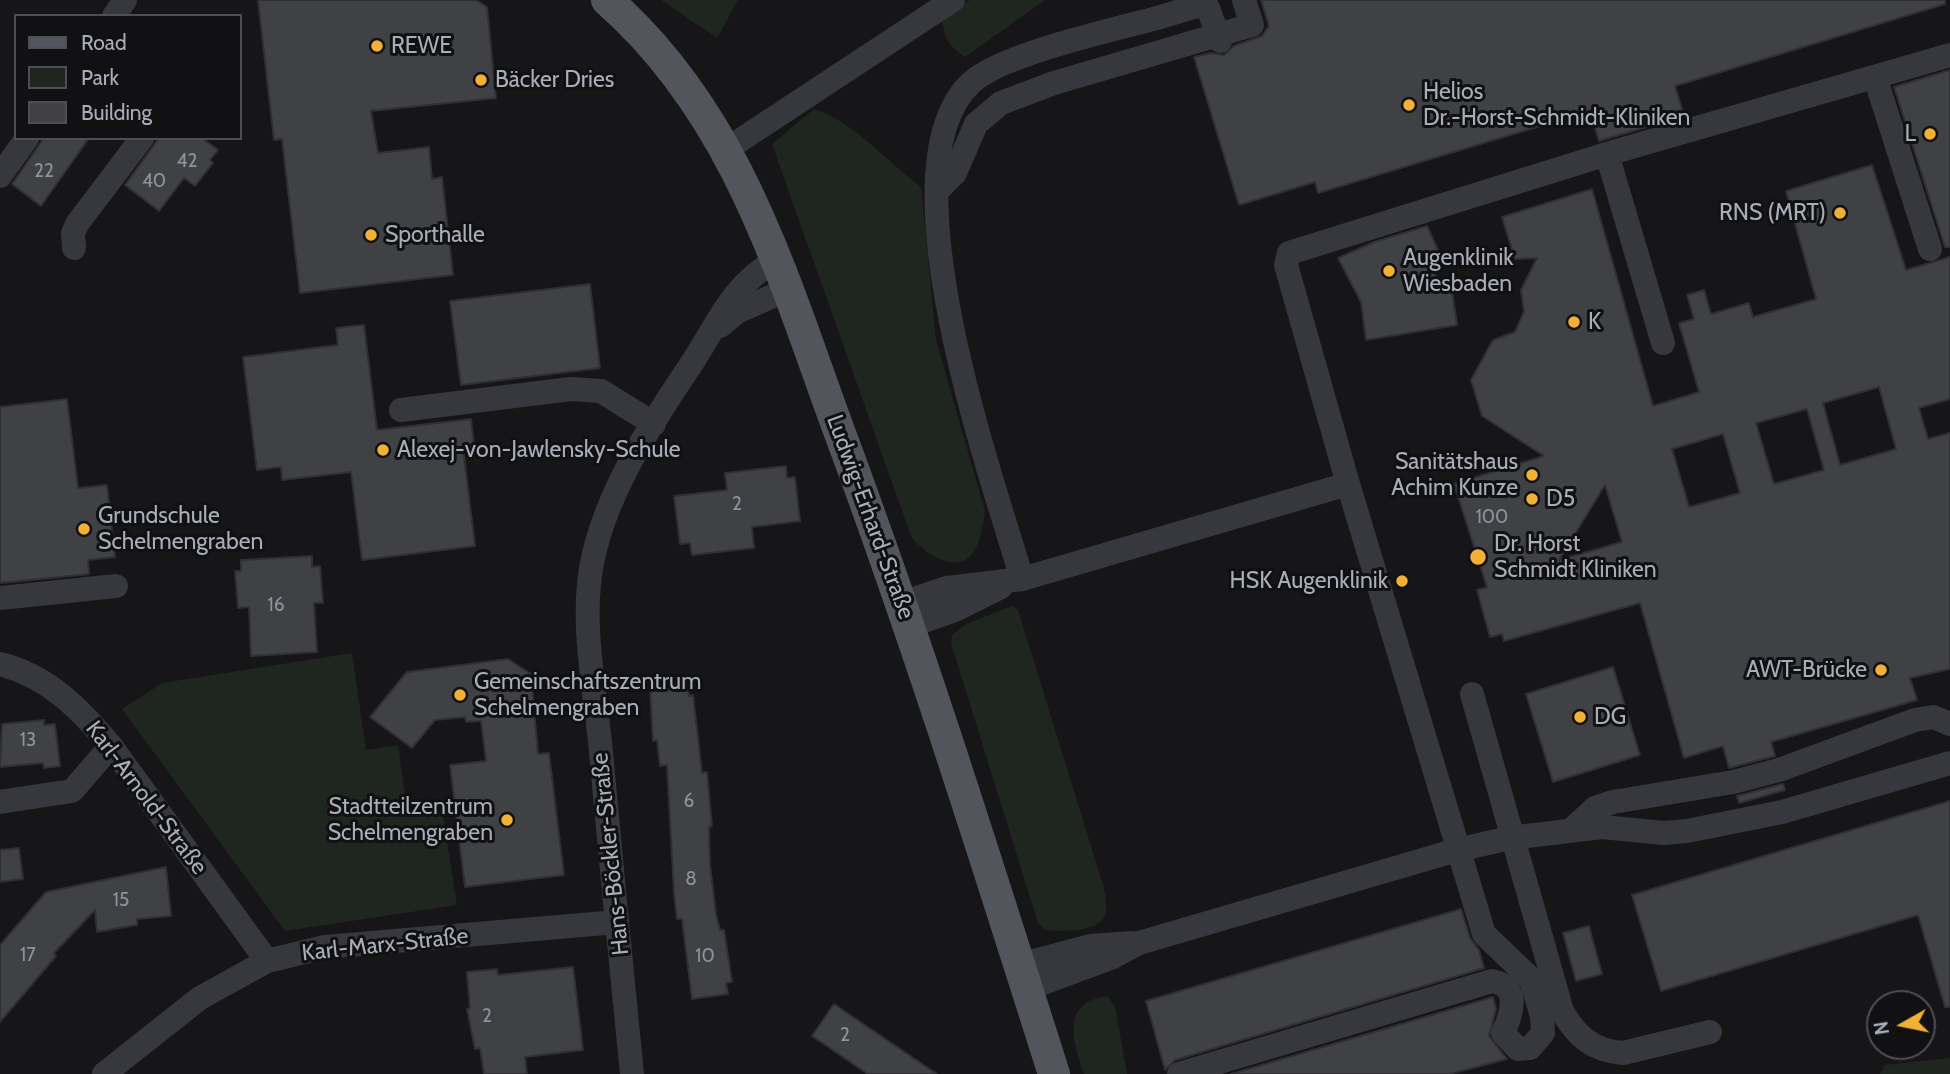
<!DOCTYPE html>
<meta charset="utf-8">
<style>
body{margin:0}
#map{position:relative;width:1950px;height:1074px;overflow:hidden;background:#161618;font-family:Cabin,sans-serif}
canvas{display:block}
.legend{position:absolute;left:14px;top:14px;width:228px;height:126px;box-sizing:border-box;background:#111113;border:2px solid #4d4f55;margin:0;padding:9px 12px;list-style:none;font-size:21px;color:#a8adb8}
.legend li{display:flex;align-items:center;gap:14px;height:35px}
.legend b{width:35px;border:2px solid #4d4f55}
.north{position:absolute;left:1866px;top:990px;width:70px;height:70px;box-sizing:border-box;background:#111113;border:2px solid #4d4f55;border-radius:50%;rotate:261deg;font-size:19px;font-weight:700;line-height:28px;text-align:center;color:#a8adb8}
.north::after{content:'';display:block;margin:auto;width:24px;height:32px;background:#f2b134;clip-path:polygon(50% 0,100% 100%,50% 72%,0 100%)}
</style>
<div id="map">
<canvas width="1950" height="1074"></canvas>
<ul class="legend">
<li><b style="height:9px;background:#53555c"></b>Road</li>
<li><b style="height:19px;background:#1e261f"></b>Park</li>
<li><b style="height:19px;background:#404145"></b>Building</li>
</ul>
<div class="north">N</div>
</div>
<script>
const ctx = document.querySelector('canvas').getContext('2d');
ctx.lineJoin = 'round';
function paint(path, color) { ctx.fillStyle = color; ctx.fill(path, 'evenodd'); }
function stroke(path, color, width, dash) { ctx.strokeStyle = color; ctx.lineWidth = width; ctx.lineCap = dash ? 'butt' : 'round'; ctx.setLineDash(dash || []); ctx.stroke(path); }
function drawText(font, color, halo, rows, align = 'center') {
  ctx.font = font + ' Cabin,sans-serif'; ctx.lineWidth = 6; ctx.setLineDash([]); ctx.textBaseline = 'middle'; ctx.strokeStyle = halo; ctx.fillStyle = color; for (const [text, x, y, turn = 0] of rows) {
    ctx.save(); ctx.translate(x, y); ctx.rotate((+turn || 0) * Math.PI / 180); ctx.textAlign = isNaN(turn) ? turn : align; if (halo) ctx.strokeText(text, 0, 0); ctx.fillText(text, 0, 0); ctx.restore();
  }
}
paint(new Path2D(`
 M661,0h77l-21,38z
 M970,0h75l-80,57c-16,-11 -21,-19 -23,-38z
 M814,109c41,13 73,53 107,78l15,153 49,171c-2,14 -4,32 -13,43 -17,21 -50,-2 -61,-18l-139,-392z
 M1012,606l6,4 86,278c1,7 3,16 2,23 -3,23 -45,20 -61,19l-7,-7 -87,-280 1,-8 14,-11z
 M352,653l14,97 32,-5 10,70 34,-5 15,95 -172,26 -163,-222 40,-26z
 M1107,996l8,10 12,68h-43c-11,-33 -24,-71 23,-78z
 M1950,1058v16h-70l5,-9z`), '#1e261f');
const building = new Path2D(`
 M258,0h218l11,7 9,91 -125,13 7,42 51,-6 3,32 10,-2 11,98 -153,18 -18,-154 -8,1z
 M1261,0h684v4l-270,82 9,30 -85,25 -9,-30 -272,82 -3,-11 -76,23 -45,-148 17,-4 13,2 10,-9 28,-10 7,-10z
 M1950,70v177h-5l-51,-160z
 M44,138h45l-48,68 -29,-22z
 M159,138h43l16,12 -8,10 3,3 -18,23 -11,-8 -25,33 -34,-26z
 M1872,165l34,105 44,-13v142l-31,9 9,31 22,-6v236l-40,9 7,22 -146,42 4,14 -46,12 -6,-22 -39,12 -44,-155 -136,38 -2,-7 -12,3 -13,-47 10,-3 -33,-103 90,-28 -62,-40 -11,-36 22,-40 22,-8 9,-20 -3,-22 16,-32 -22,1 -13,-42 90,-28 61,217 46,-14 -20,-69 15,-4 -7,-24 17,-5 7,24 38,-11 4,14 63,-18 -30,-108zM1879,387l17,62 -56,16 -17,-62zM1807,409l17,61 -50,14 -18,-61zM1723,434l17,59 -51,14 -17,-58zM1605,485l17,57 -63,18z
 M1427,226l11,24 -10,5 14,38 10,-2 5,34 -91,15 -5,-38 -23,-44 36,-16z
 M590,284l10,84 -139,17 -11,-84z
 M364,325l13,105 94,-11 3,27 -11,2 12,98 -113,14 -11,-88 -69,8 -1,-13 -24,3 -14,-113 95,-12 -2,-17z
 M67,399l11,89 29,-3 8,72 -27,3 1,14 -89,9v-176z
 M786,466l1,12 8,-1 5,44 -48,6 2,21 -62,7 -2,-12 -10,1 -6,-48 53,-6 -2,-17z
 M312,556v11l8,-1 3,37h-9l3,49 -66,4 -2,-49 -11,1 -3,-37h6v-11z
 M508,659l23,15 7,80 11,-1 15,122 -99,12 -15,-122 36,-4 -5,-40 -15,1 -1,-5 -30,3 -23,28 -42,-31 37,-45z
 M1613,667l27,88 -87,27 -27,-88z
 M687,683l2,13 4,-1 9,78 5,-1 5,54 -3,1 1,38 6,49 4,16h4l8,52 -6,1 2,11 -36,5 -10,-80h-5l-3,-26 -7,-128 -7,1 -3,-26 -4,1 -3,-53z
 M44,720v5l11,-1 5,42 -16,2 -1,-5 -43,4 2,-43z
 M1783,784l2,6 -46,13 -2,-7z
 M1950,801v206h-5l-27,-92 -257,76 -29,-96z
 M19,848l4,31 -23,3v-32z
 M166,867l5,49 -34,3v6l-40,7 -2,-22 -41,43 2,3 -56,66v-77l46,-53z
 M1461,909l9,29 9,12 5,18 -309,92 -10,10 -19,-69z
 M1589,926l13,48 -26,7 -13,-48z
 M573,967l10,83 -58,7 2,17h-43l-4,-26 -5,1 -8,-40 3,-1 -3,-36 30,-3 1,6z
 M1493,997l3,12 -7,27 18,23 -57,15h-219z
 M834,1004l44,30 59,40h-69l-56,-38z`);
paint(building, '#404145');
stroke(building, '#303034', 2);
stroke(new Path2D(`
 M114,16l11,-16
 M1875,77l55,172
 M727,149l226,-149
 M1607,154l56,189
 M0,176l27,-38
 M937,191l18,-18 21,-49 25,-21 53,-20 198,-58 -8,-25
 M74,248l-1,-15 4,-9 65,-86
 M720,326l17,-14 49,-22
 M401,410l170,-21 30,2 53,33
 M1348,484l-62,-219 3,-12 318,-99 343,-99
 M1022,579c-30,-102 -142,-415 -50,-497 31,-28 141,-52 185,-64
 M0,598l116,-12
 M902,603l45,-15 75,-9 326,-95 136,450 47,45 11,37 1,17 -13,15 -12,1 -15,-16c9,-19 18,-47 -11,-52l-313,93
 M910,626l45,-16 46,-23
 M0,664c48,12 80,45 111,82l156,215
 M1472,694l90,317c14,25 31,40 61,42l87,-21
 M0,802l72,-11 39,-45
 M1572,829l23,-21 18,-6 120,-20 46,-12 136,-50 18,-3 17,7
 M1019,965l71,-19 42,-3
 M1027,989l86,-32 26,-14 318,-93 53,-12 92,-11 62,6 23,-2 95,-19 168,-49
 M104,1074l96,-76 67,-37 58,-14 292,-25
 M632,1074c-11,-111 -22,-221 -32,-332 -6,-58 -20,-125 -7,-184 15,-69 58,-134 97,-192 27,-40 41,-81 85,-105`), '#37383d', 24);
stroke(new Path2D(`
 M607,0c132,116 175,277 234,436 78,210 145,424 213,638`), '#53555c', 32);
stroke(new Path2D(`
 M1157,18l40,-12 11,2 12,33`), '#37383d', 24);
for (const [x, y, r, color] of [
 [377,46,7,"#f2b134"],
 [481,80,7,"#f2b134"],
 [1409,105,7,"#f2b134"],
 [1930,134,7,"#f2b134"],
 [1840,213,7,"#f2b134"],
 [371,235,7,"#f2b134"],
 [1389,271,7,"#f2b134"],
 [1574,322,7,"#f2b134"],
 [383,450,7,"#f2b134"],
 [1532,475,7,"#f2b134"],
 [1532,499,7,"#f2b134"],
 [84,529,7,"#f2b134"],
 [1478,557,9,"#f2b134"],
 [1402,581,7,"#f2b134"],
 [1881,670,7,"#f2b134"],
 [460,695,7,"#f2b134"],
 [1580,717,7,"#f2b134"],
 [507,820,7,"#f2b134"]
]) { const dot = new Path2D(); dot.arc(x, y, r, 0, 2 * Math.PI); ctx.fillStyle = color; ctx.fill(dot); stroke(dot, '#111113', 2.5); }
drawText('19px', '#8e929b', null, [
 ["42",187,161],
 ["22",44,171],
 ["40",154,181],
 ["2",737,504],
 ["100",1492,517],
 ["16",276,605],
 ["13",28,740],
 ["6",689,801],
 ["8",691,879],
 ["15",121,900],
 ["17",28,955],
 ["10",705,956],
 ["2",487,1016],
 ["2",845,1035]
]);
drawText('23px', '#a8adb8', '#111113', [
 ["REWE",391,46],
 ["Bäcker Dries",495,80],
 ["Helios",1423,92],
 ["Dr.-Horst-Schmidt-Kliniken",1423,118],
 ["L",1916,134,"right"],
 ["RNS (MRT)",1826,213,"right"],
 ["Sporthalle",385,235],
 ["Augenklinik",1403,258],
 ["Wiesbaden",1403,284],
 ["K",1588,322],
 ["Alexej-von-Jawlensky-Schule",397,450],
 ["Sanitätshaus",1518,462,"right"],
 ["Achim Kunze",1518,488,"right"],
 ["D5",1546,499],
 ["Grundschule",98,516],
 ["Schelmengraben",98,542],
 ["Dr. Horst",1494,544],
 ["Schmidt Kliniken",1494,570],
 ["HSK Augenklinik",1388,581,"right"],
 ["AWT-Brücke",1867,670,"right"],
 ["Gemeinschaftszentrum",474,682],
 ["Schelmengraben",474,708],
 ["DG",1594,717],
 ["Stadtteilzentrum",493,807,"right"],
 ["Schelmengraben",493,833,"right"]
], 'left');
drawText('23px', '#a8adb8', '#111113', [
 ["Ludwig-Erhard-Straße",870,517,70],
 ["Karl-Arnold-Straße",146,798,53],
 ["Hans-Böckler-Straße",611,854,-96],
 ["Karl-Marx-Straße",385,945,-6]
]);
</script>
